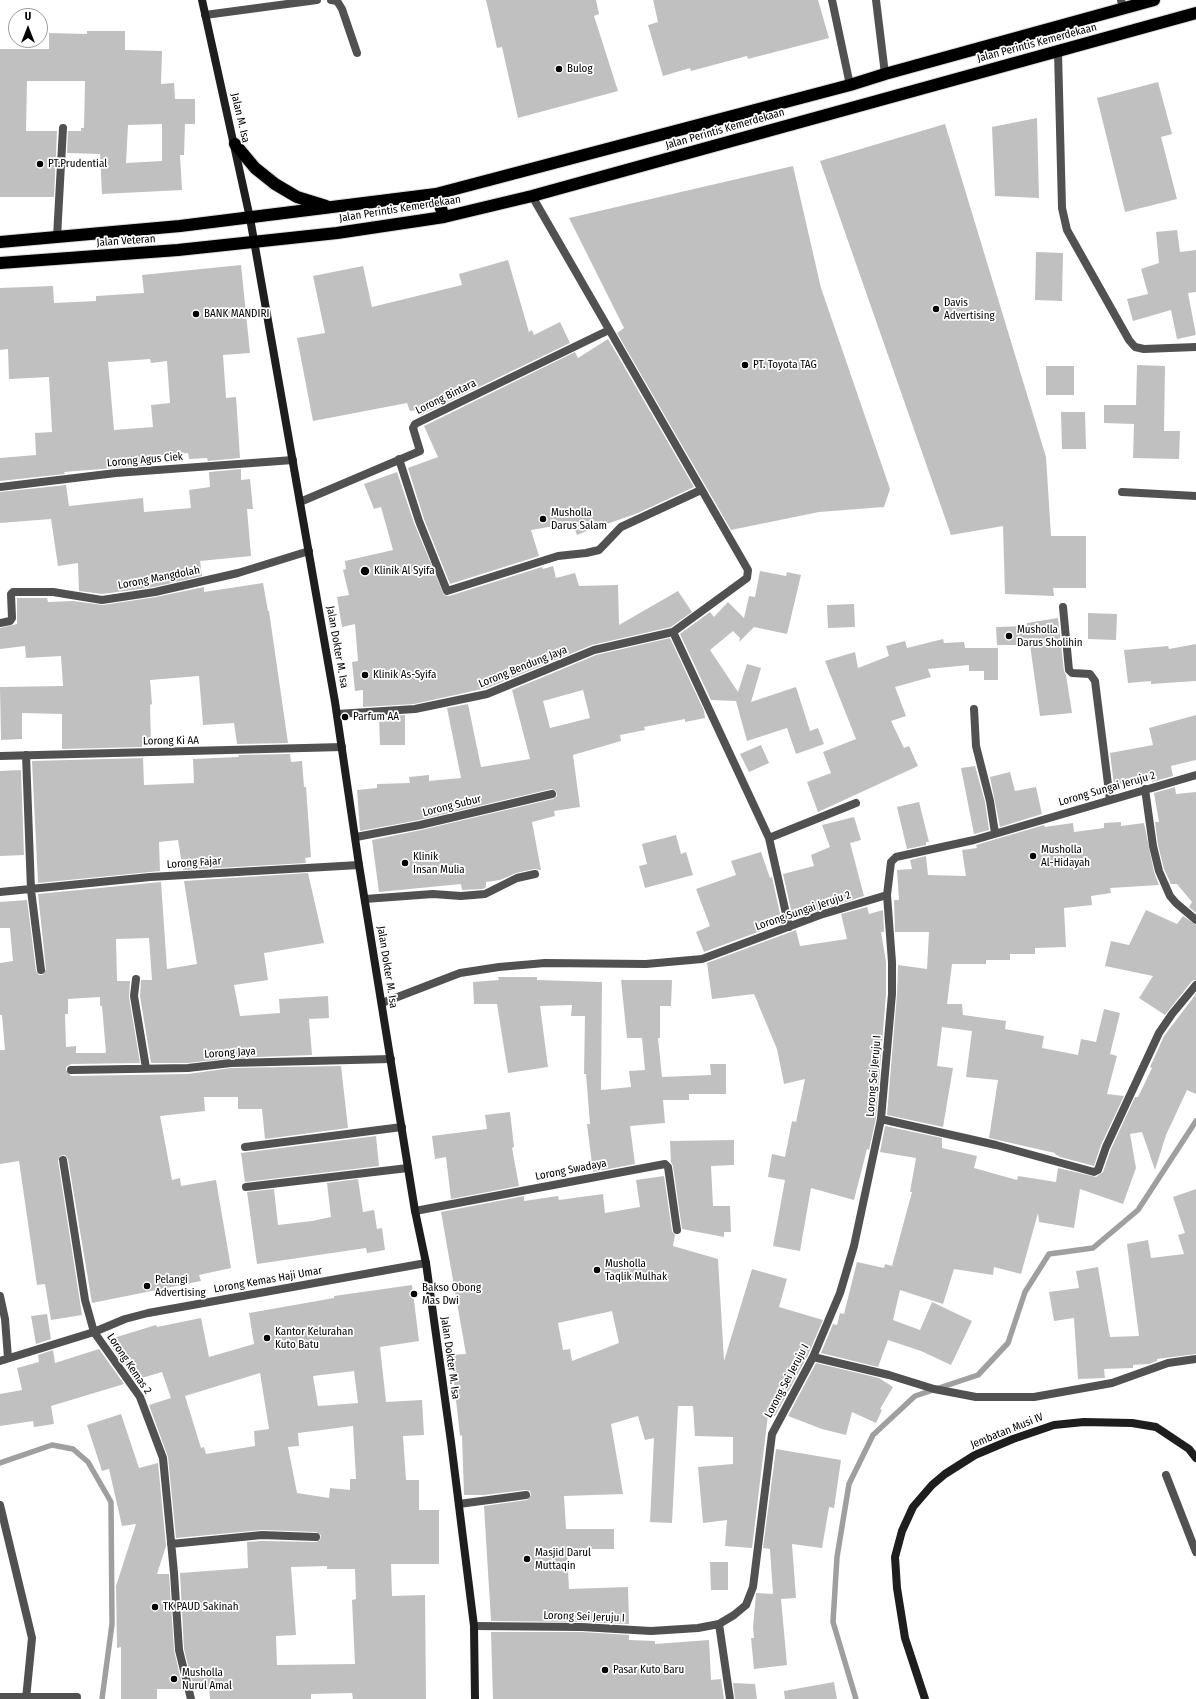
<!DOCTYPE html>
<style>
body{margin:0}
#map{position:relative;width:1196px;height:1699px;overflow:hidden;background:#fff;font-family:"Fira Sans Condensed",sans-serif}
canvas{display:block}
.north{position:absolute;left:8px;top:8px;width:40px;height:40px;box-sizing:border-box;background:#fff;border:1px solid #999;border-radius:50%;rotate:0deg;font-size:11px;font-weight:700;line-height:16px;text-align:center;color:#000}
.north::after{content:'';display:block;margin:auto;width:14px;height:18px;background:#000;clip-path:polygon(50% 0,100% 100%,50% 72%,0 100%)}
</style>
<div id="map">
<canvas width="1196" height="1699"></canvas>
<div class="north">U</div>
</div>
<script>
const c = document.querySelector('canvas').getContext('2d');
c.lineJoin = 'round';
function poly(rows) {
  const path = new Path2D();
  for (const r of rows) {
    path.moveTo(r[0], r[1]);
    for (let i = 2; i < r.length; i += 2) path.lineTo(r[i], r[i + 1]);
  }
  return path;
}
function stroke(path, color, width, dash) {
  c.strokeStyle = color;
  c.lineWidth = width;
  c.lineCap = dash ? 'butt' : 'round';
  c.setLineDash(dash || []);
  c.stroke(path);
}
function fillPath(path, color) {
  c.fillStyle = color;
  c.fill(path, 'evenodd');
}
function label(font, color, halo, rows, align = 'center') {
  c.font = font + ' "Fira Sans Condensed",sans-serif';
  c.lineWidth = 3.5;
  c.setLineDash([]);
  c.textBaseline = 'middle';
  c.strokeStyle = halo;
  c.fillStyle = color;
  for (const [text, x, y, turn = 0] of rows) {
    c.save();
    c.translate(x, y);
    c.rotate((+turn || 0) * Math.PI / 180);
    c.textAlign = isNaN(turn) ? turn : align;
    if (halo) c.strokeText(text, 0, 0);
    c.fillText(text, 0, 0);
    c.restore();
  }
}
stroke(poly([
 [0,1463,52,1445,73,1449,88,1462,111,1502,112,1624,102,1699],
 [856,1699,833,1622,837,1557,849,1484,873,1435,915,1396,978,1375,1008,1343,1025,1292,1049,1254,1093,1248,1138,1210,1196,1121]
]), '#9f9f9f', 5.5);
fillPath(poly([
 [486,0,596,0,599,14,594,16,618,91,518,118,502,47,497,48],
 [653,0,818,0,829,38,748,59,747,56,691,71,690,68,663,76,648,25,658,22],
 [87,31,125,31,125,50,162,51,161,84,174,83,175,99,195,99,195,124,185,124,184,155,180,155,182,190,102,194,100,154,67,153,68,131,81,131,81,128,84,128,85,81,27,81,26,131,57,131,54,197,0,197,0,49,49,49,49,33,87,34],
 [162,124,162,161,126,163,128,125],
 [1158,82,1172,134,1161,137,1177,199,1125,212,1097,98],
 [1037,118,1039,198,995,196,992,127],
 [945,124,1046,457,1051,536,1086,536,1086,588,1053,588,1054,596,1005,594,1003,526,951,535,820,161],
 [793,166,821,288,890,489,884,507,819,512,731,530,617,333,624,328,569,218],
 [1177,230,1180,252,1196,250,1196,292,1188,293,1196,335,1177,339,1171,310,1133,321,1127,299,1148,294,1141,269,1159,263,1156,232],
 [1036,252,1063,253,1062,301,1035,300],
 [508,260,529,332,532,330,534,335,560,322,570,343,419,416,417,410,410,411,407,403,313,421,297,338,325,333,313,276,363,266,372,307,462,285,459,274],
 [241,265,250,353,223,355,226,398,236,397,240,458,208,461,207,458,189,459,188,453,151,456,152,465,64,472,65,474,0,481,0,458,36,455,35,433,52,432,49,377,9,379,8,349,0,350,0,288,53,286,54,303,96,301,96,296,144,293,142,275],
 [150,359,151,363,167,361,170,403,151,405,153,427,114,430,108,362],
 [608,339,694,487,638,513,607,524,606,523,577,535,572,523,531,530,539,556,450,584,424,519,408,468,438,457,424,426,575,352,578,358],
 [1137,365,1165,366,1164,431,1180,431,1179,459,1133,458,1134,424,1104,423,1104,405,1136,405],
 [1046,366,1074,366,1074,395,1046,395],
 [1061,412,1085,412,1086,449,1062,449],
 [241,469,241,480,250,479,253,509,247,509,251,556,200,561,202,576,154,587,102,594,79,591,78,563,58,566,51,519,0,523,0,492,66,485,69,506,143,498,144,512,191,508,189,490,210,487,209,472],
 [397,472,414,523,444,595,449,596,542,567,543,569,553,566,556,578,575,573,579,586,618,585,619,625,678,591,692,612,671,627,592,645,487,688,414,704,363,707,363,690,355,691,352,662,358,661,355,624,342,627,337,597,349,595,343,570,346,569,345,561,393,550,381,507,374,509,364,484],
 [760,571,786,576,787,572,801,575,787,634,754,627,739,642,740,638,733,631,710,650,738,692,747,664,761,668,751,702,796,687,810,731,818,728,824,744,796,754,787,728,747,741,736,701,711,700,680,634,710,612,714,617,728,602,744,618,749,596,755,597],
 [263,583,268,611,269,611,288,743,237,744,234,723,203,725,199,676,150,680,152,704,150,705,151,745,142,745,142,747,62,749,62,714,22,713,22,739,1,740,0,687,63,686,61,656,26,658,25,646,0,649,0,628,17,624,17,598,47,598,48,602,73,601,103,605,156,597,204,587,204,592],
 [854,604,855,627,828,628,827,605],
 [1088,613,1117,614,1116,640,1088,639],
 [1058,618,1064,671,1066,675,1072,713,1040,716,1030,645,997,645,996,627,1027,626,1027,623],
 [670,638,704,711,705,718,685,722,685,719,644,727,645,730,620,735,621,741,573,755,580,807,554,811,555,816,532,822,541,870,534,869,516,873,500,880,486,882,486,887,483,889,462,890,461,884,379,892,372,840,421,830,553,799,557,796,556,791,551,789,419,820,360,831,357,790,377,788,377,784,410,783,409,777,429,775,429,781,461,778,447,708,468,704,481,767,530,759,512,690,596,655],
 [583,690,590,718,550,728,543,701],
 [943,639,944,643,964,642,965,648,998,648,998,680,984,680,984,671,969,671,969,665,928,669,931,677,895,687,906,716,891,721,904,748,909,746,918,766,818,812,807,782,831,773,823,752,856,739,825,661,855,652,858,668,889,656,886,646,905,641,907,648],
 [1196,644,1196,681,1151,684,1151,681,1128,683,1124,650,1168,646,1169,649],
 [405,715,405,745,380,745,379,717],
 [1196,715,1196,760,1171,766,1173,776,1152,782,1151,779,1114,785,1110,753,1153,745,1149,728],
 [761,745,769,763,749,772,740,754],
 [290,754,291,762,302,761,304,787,306,787,311,857,305,858,306,863,183,870,178,840,159,842,160,871,38,883,32,761,143,758,144,785,194,783,193,759,239,757,238,755],
 [975,766,985,802,989,830,974,834,961,768],
 [21,770,24,855,0,856,0,771],
 [1010,772,1015,791,1036,787,1042,814,1000,827,990,777],
 [1175,787,1176,794,1196,792,1196,913,1189,907,1192,902,1177,884,1171,884,1164,869,1158,845,1155,822,1159,822,1154,793],
 [919,802,929,842,926,842,926,845,907,849,897,807],
 [854,817,861,840,850,843,864,896,793,919,783,874,814,866,811,855,830,847,822,825],
 [1121,822,1121,826,1144,823,1154,872,1159,885,1110,888,1111,893,1091,896,1092,905,1064,908,1066,947,1035,948,1035,954,1010,954,1010,960,986,960,986,964,952,964,947,1004,962,1004,963,1015,1006,1021,1005,1029,1044,1036,1042,1048,1078,1055,1081,1039,1096,1042,1104,1009,1120,1013,1110,1054,1117,1056,1107,1094,1124,1096,1101,1145,1094,1166,1060,1157,1055,1154,1055,1153,989,1138,998,1080,966,1077,972,1031,942,1027,937,1066,953,1068,943,1127,887,1115,897,994,898,965,927,969,929,932,895,932,894,900,899,900,897,870,912,869,910,860,926,856,928,875,966,876,962,850,977,848,976,845,1044,825,1045,827,1073,823,1074,832,1104,828,1104,823],
 [676,835,681,854,686,852,693,875,645,888,639,866,647,864,642,844],
 [761,852,770,878,772,877,782,923,704,952,696,932,710,926,696,889,736,875,731,861],
 [308,873,324,943,264,953,268,980,234,985,240,1016,280,1013,279,999,328,996,329,1018,309,1019,312,1055,231,1058,188,1063,151,1063,140,996,141,980,152,980,149,938,116,939,117,981,130,981,129,997,140,1063,71,1064,66,1067,66,1070,71,1076,188,1074,231,1068,341,1066,348,1128,265,1139,262,1109,238,1109,238,1097,204,1097,205,1111,160,1116,172,1180,180,1178,181,1186,216,1180,231,1268,199,1275,201,1281,92,1303,68,1159,65,1155,60,1156,58,1161,82,1315,51,1320,45,1284,37,1285,19,1161,0,1164,0,1050,5,1050,2,1015,0,1015,0,963,13,961,10,928,0,928,0,902,27,900,36,971,39,975,42,975,46,969,38,894,161,882,167,969,197,964,184,881],
 [100,997,100,1006,102,1006,106,1053,76,1053,76,1046,66,1047,65,1014,68,1014,68,999],
 [867,907,869,914,883,910,884,932,881,932,886,962,886,994,876,1118,869,1150,867,1149,854,1200,811,1188,800,1251,773,1246,785,1180,768,1177,772,1154,785,1157,792,1121,796,1122,805,1079,784,1084,777,1049,754,994,712,999,707,963,796,930,800,946,847,939,841,914],
 [1146,910,1177,924,1183,916,1196,925,1196,980,1192,981,1165,1015,1139,998,1153,976,1105,966,1111,941,1129,945],
 [498,977,537,977,537,980,602,982,601,1090,631,1087,629,1071,645,1070,642,1038,627,1038,621,980,672,980,671,1006,660,1006,660,1038,658,1038,662,1077,711,1075,710,1064,726,1064,726,1094,689,1094,689,1100,663,1100,665,1123,630,1126,635,1164,593,1172,587,1124,590,1124,586,1074,584,1074,585,1016,571,1016,572,1005,540,1006,548,1067,508,1073,497,1004,474,1004,473,982,499,980],
 [1196,994,1196,1094,1187,1090,1166,1135,1155,1170,1142,1132,1130,1134,1136,1168,1123,1204,1080,1189,1074,1228,1039,1222,1038,1213,1021,1274,994,1267,993,1275,954,1269,943,1304,900,1290,893,1320,920,1330,932,1302,972,1321,951,1365,921,1351,888,1340,878,1367,821,1353,833,1324,837,1325,840,1313,844,1314,857,1262,884,1268,885,1264,892,1266,912,1192,910,1192,916,1158,880,1152,885,1126,942,1138,942,1148,977,1156,974,1168,1017,1180,1018,1176,1056,1182,1058,1168,1096,1177,1103,1172,1111,1149,1135,1097,1138,1097,1152,1068,1150,1067,1164,1036],
 [510,1112,514,1147,512,1148,519,1186,451,1199,446,1157,435,1159,432,1136,487,1129,485,1115],
 [376,1136,379,1166,245,1182,241,1153],
 [734,1140,734,1165,711,1166,713,1206,730,1206,731,1232,724,1232,724,1237,682,1229,673,1166,671,1162,670,1141],
 [664,1176,672,1231,675,1235,673,1246,718,1259,724,1361,752,1269,787,1279,779,1307,823,1320,808,1355,775,1416,768,1415,752,1548,725,1546,727,1520,703,1523,698,1467,733,1464,733,1437,695,1436,693,1406,678,1406,672,1523,650,1522,654,1438,645,1440,638,1416,611,1424,623,1494,564,1496,566,1529,614,1529,614,1549,567,1549,569,1589,628,1587,629,1624,582,1622,491,1621,484,1506,527,1500,531,1495,530,1491,525,1490,484,1495,464,1495,462,1435,460,1436,451,1355,466,1354,441,1212,524,1196,524,1201,558,1196,559,1200,603,1194,605,1213,640,1207,636,1180],
 [612,1311,619,1343,572,1361,570,1349,563,1350,558,1323],
 [358,1179,363,1212,374,1210,377,1229,382,1228,385,1250,367,1253,366,1248,257,1264,247,1192,274,1189,278,1225,312,1221,331,1217,327,1183],
 [1196,1189,1196,1354,1157,1359,1157,1361,1149,1364,1133,1365,1133,1368,1104,1369,1105,1378,1078,1379,1074,1318,1054,1321,1049,1292,1079,1288,1076,1271,1098,1267,1110,1337,1139,1336,1127,1244,1148,1240,1151,1258,1184,1254,1178,1235,1185,1233,1173,1197],
 [412,1285,419,1341,380,1347,386,1402,422,1400,424,1435,403,1436,406,1480,419,1480,419,1510,439,1510,439,1564,391,1564,392,1596,425,1595,426,1699,353,1699,352,1693,311,1694,311,1699,210,1699,209,1689,194,1689,184,1649,180,1573,248,1568,247,1542,262,1541,316,1542,320,1540,321,1535,316,1532,262,1530,176,1538,168,1457,149,1405,171,1398,162,1372,135,1380,110,1345,112,1344,110,1339,156,1325,157,1327,201,1318,209,1357,254,1344,249,1313,334,1298,334,1296],
 [354,1371,358,1403,318,1406,313,1376],
 [260,1373,269,1429,254,1431,255,1446,206,1454,204,1447,201,1448,185,1396],
 [353,1426,356,1479,350,1479,350,1490,330,1488,329,1498,297,1493,288,1447,299,1446,298,1433],
 [327,1566,327,1569,355,1569,356,1599,352,1600,355,1664,277,1665,276,1636,296,1635,291,1567],
 [47,1314,51,1339,36,1344,31,1316],
 [99,1349,124,1384,51,1406,54,1424,34,1427,33,1421,0,1426,0,1394,22,1390,17,1368,39,1362,38,1355,53,1350,55,1363],
 [816,1363,879,1378,893,1387,880,1409,882,1410,876,1423,852,1412,846,1435,822,1429,788,1416],
 [121,1414,139,1468,158,1463,166,1546,157,1574,169,1574,174,1650,183,1689,157,1689,157,1699,121,1699,121,1647,117,1648,116,1586,136,1524,122,1526,109,1469,102,1471,87,1425],
 [776,1449,841,1460,834,1508,829,1507,822,1548,792,1544,796,1598,781,1599,787,1665,754,1669,751,1638,754,1638,753,1627,756,1595,756,1593,773,1594,770,1549,763,1548],
 [710,1562,728,1562,728,1590,711,1590],
 [491,1632,582,1632,629,1635,629,1640,655,1641,655,1644,709,1640,711,1680,721,1679,724,1699,493,1699],
 [834,1682,837,1699,785,1699,784,1691],
 [733,1683,755,1684,757,1699,735,1699]
]), '#c0c0c0');
const highway = poly([
 [235,144,255,168,275,184,297,197,326,206],
 [436,194,444,217],
 [0,242,180,226,436,194,850,85,885,74,1154,0],
 [0,263,178,250,337,233,444,217,532,196,1196,13]
]);
stroke(highway, '#dbdbdb', 14);
stroke(poly([
 [331,0,337,1,342,9,357,53],
 [832,0,850,85],
 [876,0,885,74],
 [1121,0,1123,8],
 [205,15,317,0],
 [1058,52,1062,208,1067,230,1129,340,1135,347,1144,349,1196,347],
 [57,237,63,128],
 [399,459,419,521,447,591,558,556,586,553,599,550,621,527,701,490],
 [0,487,116,473,293,460],
 [1122,492,1196,496],
 [300,502,420,451,413,428,415,424,609,330],
 [1063,607,1069,670,1072,673,1090,674,1095,681,1110,800],
 [0,623,10,621,12,618,11,594,13,592,53,592,102,600,155,592,238,573,309,551],
 [673,632,769,838,789,927],
 [974,709,976,746,990,801,995,833],
 [337,714,415,709,487,694,594,650,673,632,747,578,748,570,532,196],
 [26,755,31,890,41,970],
 [0,756,342,747],
 [1145,789,1153,846,1159,871,1170,896,1176,903,1196,920],
 [356,837,420,825,552,794],
 [769,838,856,803],
 [0,892,150,877,359,865],
 [365,899,433,894,461,896,485,894,517,878,535,874],
 [136,979,134,996,146,1068],
 [382,1003,460,973,499,967,545,963,646,964,702,959,820,915,887,895],
 [71,1070,188,1068,231,1063,391,1059],
 [881,1119,996,1145,1094,1172,1098,1170,1106,1147,1159,1033,1172,1014,1196,985],
 [245,1147,402,1127],
 [63,1160,85,1300,94,1332,140,1397,163,1458,174,1573,179,1650,191,1699],
 [246,1187,408,1168],
 [415,1211,665,1164,668,1167,677,1230],
 [0,1296,5,1319,8,1358],
 [813,1357,889,1375,934,1389,976,1397,1034,1397,1112,1383,1168,1363,1196,1359],
 [0,1361,94,1332,125,1319,148,1313,426,1263],
 [1166,1475,1196,1552],
 [459,1504,526,1495],
 [0,1505,32,1638,26,1699],
 [171,1544,262,1535,316,1537],
 [719,1624,730,1699],
 [474,1626,582,1627,651,1631,698,1628,719,1624,734,1615,746,1605,753,1587,772,1434,813,1357,840,1293,854,1246,881,1119,892,994,892,962,887,895,891,862,896,857,974,840,1196,775],
 [0,1697,77,1697]
]), '#515151', 8);
stroke(poly([
 [202,0,250,218,335,702,359,865,415,1211,426,1263,451,1442,474,1626,475,1699],
 [925,1699,905,1638,897,1588,895,1557,902,1531,913,1507,932,1485,945,1474,975,1455,1013,1439,1054,1425,1084,1422,1132,1423,1156,1427,1189,1449,1196,1458]
]), '#1e1e1e', 8);
stroke(highway, '#000', 12);
for (const [x, y, r, color] of [
 [559,69,4,"#000"],
 [40,164,4,"#000"],
 [936,309,4,"#000"],
 [196,314,4,"#000"],
 [745,365,4,"#000"],
 [543,519,4,"#000"],
 [365,571,5,"#000"],
 [1009,636,4,"#000"],
 [365,675,4,"#000"],
 [345,717,4,"#000"],
 [1033,856,4,"#000"],
 [405,863,4,"#000"],
 [597,1270,4,"#000"],
 [147,1286,4,"#000"],
 [414,1294,4,"#000"],
 [267,1338,4,"#000"],
 [527,1559,4,"#000"],
 [155,1607,4,"#000"],
 [605,1670,4,"#000"],
 [174,1679,4,"#000"]
]) {
  const dot = new Path2D();
  dot.arc(x, y, r, 0, 2 * Math.PI);
  c.fillStyle = color;
  c.fill(dot);
  stroke(dot, '#fff', 1.5);
}
label('11px', '#000', '#fff', [
 ["Jalan Perintis Kemerdekaan",1037,43,-15],
 ["Jalan M. Isa",240,118,77],
 ["Jalan Perintis Kemerdekaan",725,129,-16],
 ["Jalan Perintis Kemerdekaan",400,209,-9],
 ["Jalan Veteran",126,241,-4],
 ["Lorong Bintara",446,397,-26],
 ["Lorong Agus Ciek",145,460,-5],
 ["Lorong Mangdolah",159,578,-11],
 ["Jalan Dokter M. Isa",337,647,80],
 ["Lorong Bendung Jaya",523,667,-22],
 ["Lorong Ki AA",171,741,-1],
 ["Lorong Sungai Jeruju 2",1107,789,-16],
 ["Lorong Subur",452,806,-14],
 ["Lorong Fajar",194,863,-4],
 ["Lorong Sungai Jeruju 2",803,911,-19],
 ["Jalan Dokter M. Isa",387,967,81],
 ["Lorong Jaya",230,1053,-4],
 ["Lorong Sei Jeruju I",874,1076,-85],
 ["Lorong Swadaya",571,1170,-11],
 ["Lorong Kemas Haji Umar",268,1280,-10],
 ["Jalan Dokter M. Isa",450,1358,82],
 ["Lorong Kemas 2",129,1364,56],
 ["Lorong Sei Jeruju I",787,1381,-62],
 ["Jembatan Musi IV",1007,1431,-22],
 ["Lorong Sei Jeruju I",584,1617,2]
]);
label('11px', '#000', '#fff', [
 ["Bulog",567,69],
 ["PT.Prudential",48,164],
 ["Davis",944,303],
 ["Advertising",944,316],
 ["BANK MANDIRI",204,314],
 ["PT. Toyota TAG",753,365],
 ["Musholla",551,513],
 ["Darus Salam",551,526],
 ["Klinik Al Syifa",374,571],
 ["Musholla",1017,630],
 ["Darus Sholihin",1017,643],
 ["Klinik As-Syifa",373,675],
 ["Parfum AA",353,717],
 ["Musholla",1041,850],
 ["Al-Hidayah",1041,863],
 ["Klinik",413,857],
 ["Insan Mulia",413,870],
 ["Musholla",605,1264],
 ["Taqlik Mulhak",605,1277],
 ["Pelangi",155,1280],
 ["Advertising",155,1293],
 ["Bakso Obong",422,1288],
 ["Mas Dwi",422,1301],
 ["Kantor Kelurahan",275,1332],
 ["Kuto Batu",275,1345],
 ["Masjid Darul",535,1553],
 ["Muttaqin",535,1566],
 ["TK PAUD Sakinah",163,1607],
 ["Pasar Kuto Baru",613,1670],
 ["Musholla",182,1673],
 ["Nurul Amal",182,1686]
], 'left');
</script>
